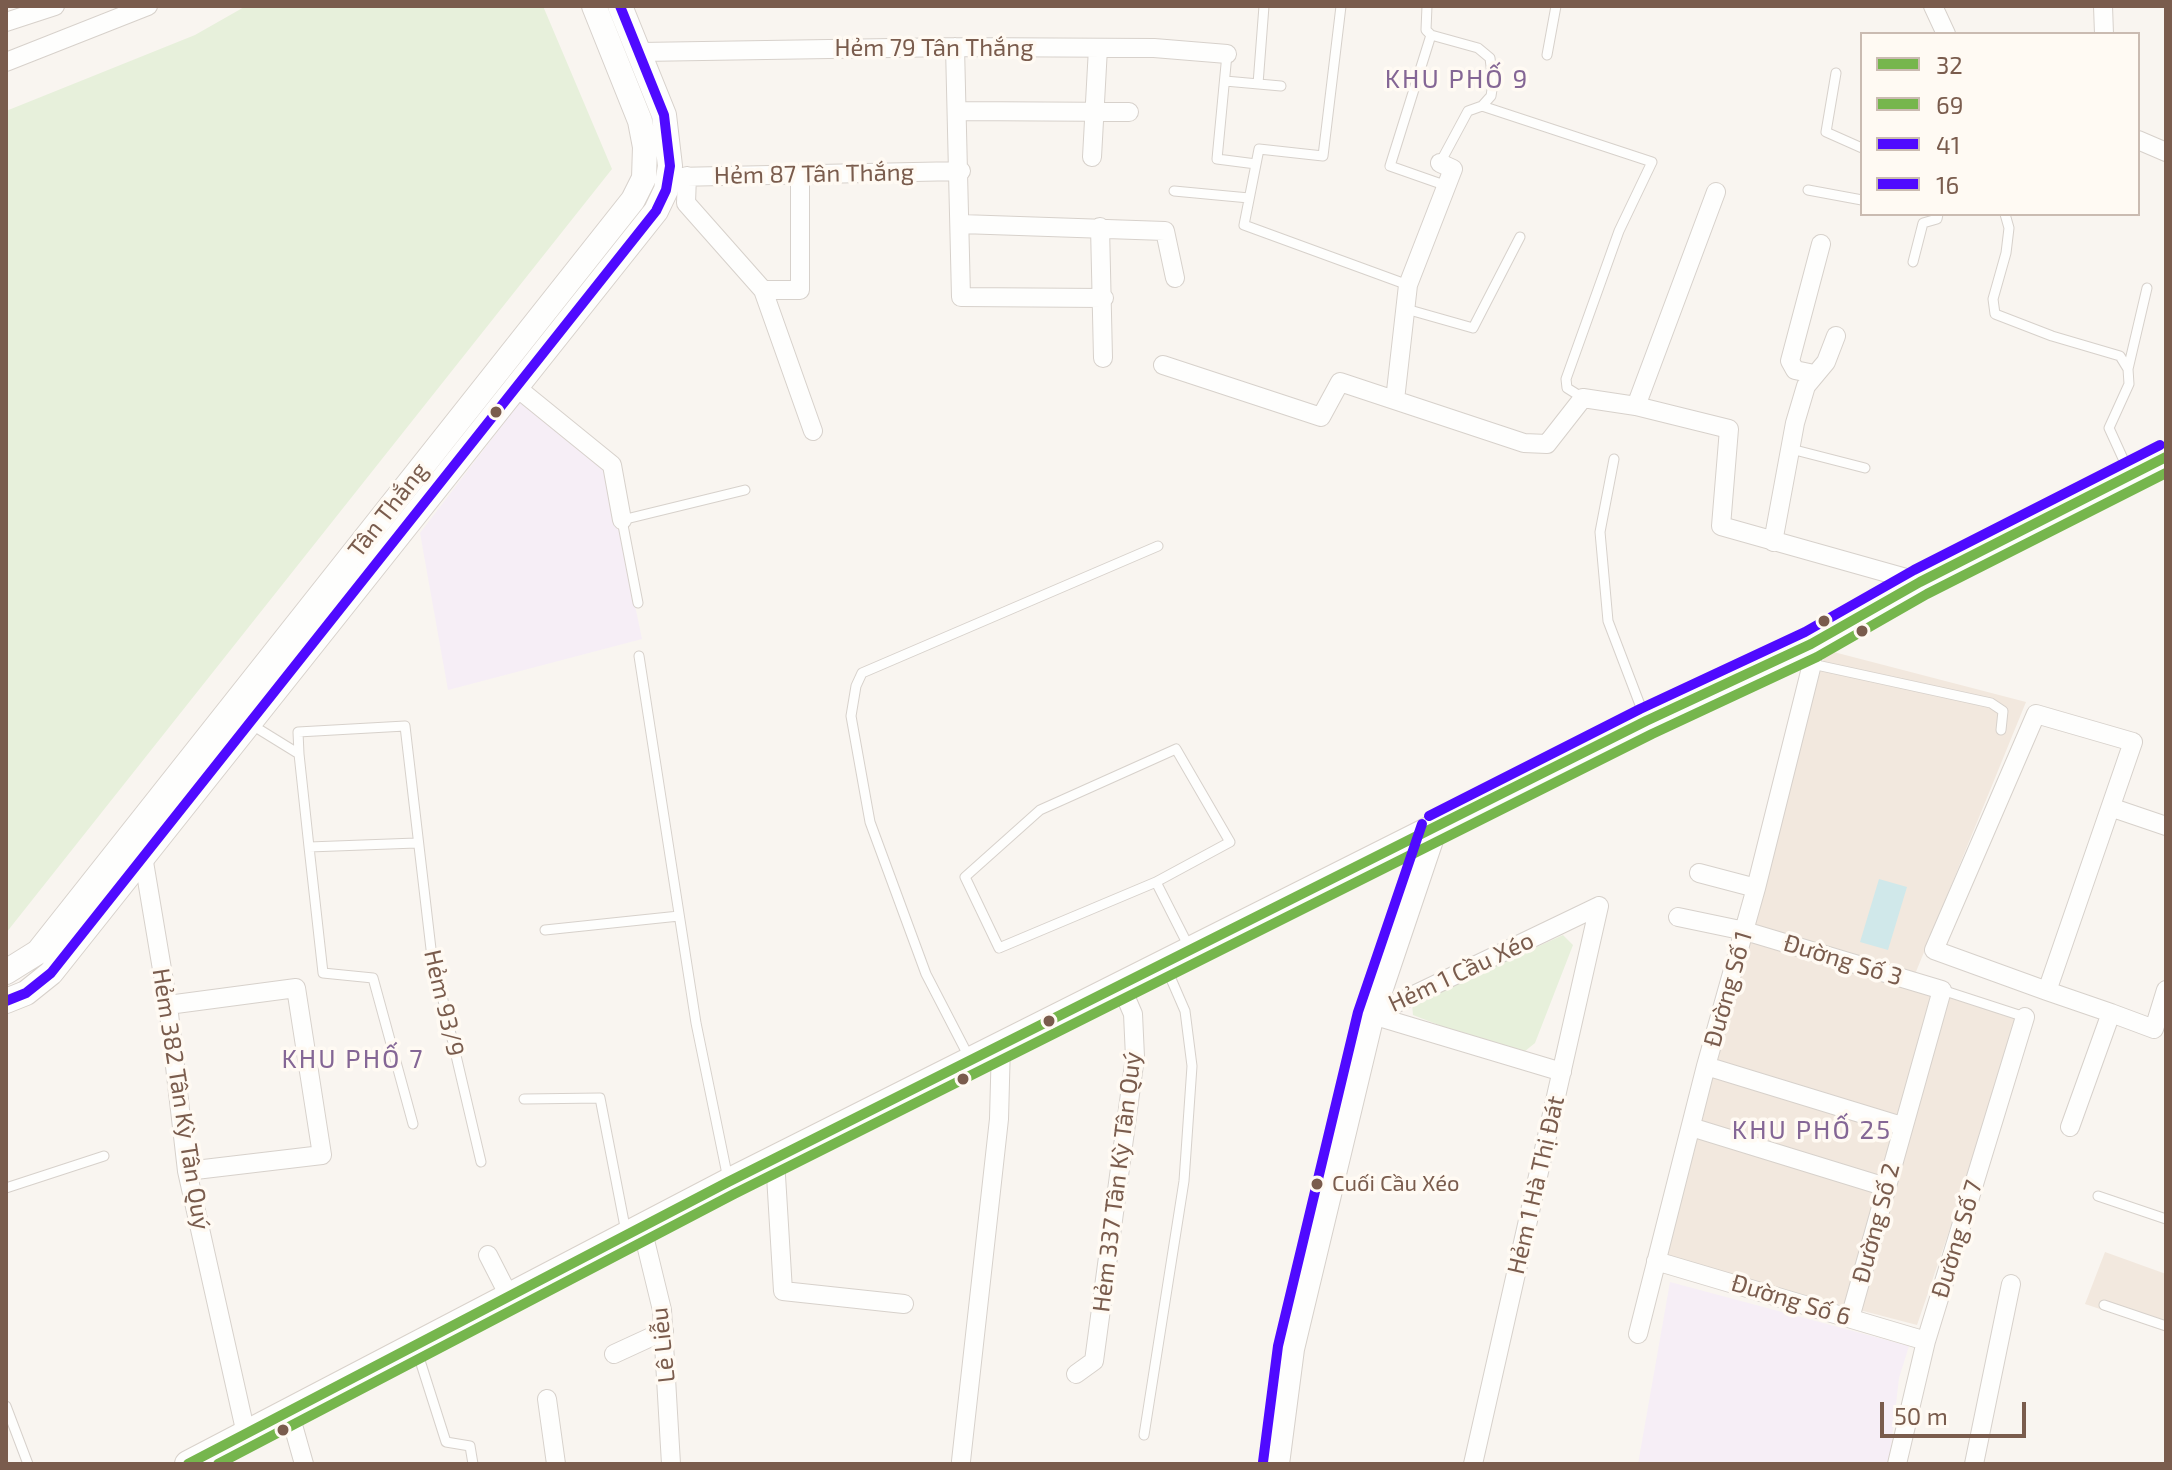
<!DOCTYPE html>
<meta charset="utf-8">
<style>
body{margin:0}
#map{position:relative;width:2172px;height:1470px;overflow:hidden;background:#f9f5f0;font-family:"Exo 2",sans-serif}
canvas{display:block}
.frame{position:absolute;inset:0;border:8px solid #7a5c4d;pointer-events:none}
.legend{position:absolute;left:1860px;top:32px;width:280px;height:184px;box-sizing:border-box;background:#fffaf3;border:2px solid #cabbb1;margin:0;padding:10px 14px;list-style:none;font-size:24px;color:#7a5c4d}
.legend li{display:flex;align-items:center;gap:16px;height:40px}
.legend b{width:40px;border:2px solid #cabbb1}
.scale{position:absolute;left:1880px;top:1402px;width:146px;height:36px;box-sizing:border-box;border:4px solid #7a5c4d;border-top:0;padding-left:10px;font-size:24px;line-height:28px;white-space:nowrap;color:#7a5c4d;-webkit-text-stroke:6px #fffaf3;paint-order:stroke}
</style>
<div id="map">
<canvas width="2172" height="1470"></canvas>
<div class="frame"></div>
<ul class="legend">
<li><b style="height:10px;background:#76b64d"></b>32</li>
<li><b style="height:10px;background:#76b64d"></b>69</li>
<li><b style="height:10px;background:#4f0aff"></b>41</li>
<li><b style="height:10px;background:#4f0aff"></b>16</li>
</ul>
<div class="scale">50 m</div>
</div>
<script>
const c = document.querySelector('canvas').getContext('2d');
c.lineJoin = 'round';
function fillPath(path, color) {
  c.fillStyle = color;
  c.fill(path, 'evenodd');
}
function poly(rows) {
  const path = new Path2D();
  for (const r of rows) {
    path.moveTo(r[0], r[1]);
    for (let i = 2; i < r.length; i += 2) path.lineTo(r[i], r[i + 1]);
  }
  return path;
}
function stroke(path, color, width, dash) {
  c.strokeStyle = color;
  c.lineWidth = width;
  c.lineCap = dash ? 'butt' : 'round';
  c.setLineDash(dash || []);
  c.stroke(path);
}
function label(font, color, halo, rows, align = 'center') {
  c.font = font + ' "Exo 2",sans-serif';
  c.lineWidth = 7;
  c.setLineDash([]);
  c.textBaseline = 'middle';
  c.strokeStyle = halo;
  c.fillStyle = color;
  for (const [text, x, y, turn = 0] of rows) {
    c.save();
    c.translate(x, y);
    c.rotate((+turn || 0) * Math.PI / 180);
    c.textAlign = isNaN(turn) ? turn : align;
    if (halo) c.strokeText(text, 0, 0);
    c.fillText(text, 0, 0);
    c.restore();
  }
}
fillPath(poly([
 [1826,650,2026,702,1911,984,2022,1018,1917,1325,1660,1258],
 [2105,1252,2166,1274,2166,1331,2085,1304]
]), '#f2e8de');
fillPath(poly([
 [520,402,605,461,642,639,448,690,420,533],
 [1670,1282,1909,1346,1899,1378,1889,1464,1638,1464]
]), '#f6eef6');
fillPath(poly([
 [246,6,543,6,612,169,6,933,6,111,195,35],
 [1563,935,1573,945,1535,1043,1519,1056,1413,1015,1412,1004]
]), '#e7f0db');
fillPath(poly([
 [1879,879,1907,887,1888,950,1860,942]
]), '#d0e8ea');
const service = poly([
 [1341,6,1323,156,1259,149,1244,225,1408,285],
 [1427,6,1426,30,1431,35,1478,48,1490,58,1493,83,1491,96,1482,106],
 [1431,35,1390,166,1447,186],
 [1227,54,1217,159,1256,164],
 [1547,55,1556,6],
 [1836,73,1826,132,1862,148],
 [1225,81,1281,86],
 [1258,84,1264,6],
 [1482,106,1652,162,1619,231,1566,379,1567,388,1583,398],
 [1440,163,1468,111,1482,106],
 [1808,190,1862,200],
 [1174,191,1249,198],
 [2005,214,2009,228,2006,253,1993,299,1995,314,2052,336,2120,356,2128,369,2129,384,2109,428,2130,474],
 [1913,262,1923,223,1937,219,1938,214],
 [1406,309,1473,328,1520,237],
 [2128,369,2147,288],
 [1791,449,1865,468],
 [1614,459,1600,532,1608,621,1645,718],
 [638,603,622,520,745,490],
 [639,656,696,1023,728,1179],
 [1812,664,1991,703,2003,711,2001,730],
 [252,725,299,754,309,847,416,843],
 [299,754,298,732,405,726,431,949,481,1162],
 [309,847,323,973,373,978,413,1124],
 [1156,882,999,948,965,877,1040,810,1176,749,1230,842,1156,882,1189,947],
 [545,930,679,916],
 [1942,990,2025,1017],
 [970,1059,926,974,870,822,851,716,856,686,862,673,1158,546],
 [524,1099,600,1098,626,1232],
 [6,1188,104,1156],
 [2098,1196,2166,1219],
 [2104,1305,2166,1326],
 [416,1348,446,1442,470,1446,473,1464],
 [6,1406,28,1464],
 [1144,1435,1184,1181,1192,1066,1185,1011,1165,965]
]);
const minor = poly([
 [1933,6,1946,34],
 [2103,6,2104,34],
 [6,22,55,6],
 [955,47,961,297,1104,298],
 [640,52,955,47,1154,48,1227,54],
 [6,62,148,6],
 [958,111,1129,112],
 [2138,140,2166,152],
 [1092,157,1098,48],
 [687,176,686,203,763,290,813,431],
 [675,177,961,171],
 [961,224,1165,231,1175,278],
 [1100,227,1103,358],
 [763,290,800,290,800,175],
 [1163,365,1321,417,1340,382,1524,443,1547,444,1583,398,1636,406,1729,429,1721,526,1920,582],
 [1814,374,1795,370,1790,361,1821,244],
 [516,387,612,465,622,520],
 [1395,400,1408,285,1453,169,1440,163],
 [1636,406,1716,192],
 [1773,542,1795,423,1806,386,1826,362,1836,336],
 [2113,808,2166,826],
 [143,856,168,1005,187,1171,246,1434],
 [1699,873,1756,888],
 [1678,917,1745,931,1942,990,1850,1318],
 [2047,991,2133,742,2036,714,1934,950,2047,991,2111,1013,2154,1029,2166,990],
 [168,1005,296,988,322,1155,187,1171],
 [1372,1015,1599,906],
 [1372,1015,1562,1072],
 [1706,1066,1902,1126],
 [1691,1127,1886,1187],
 [2070,1127,2111,1013],
 [775,1159,783,1291,904,1304],
 [642,1228,662,1310,671,1464],
 [488,1255,510,1298],
 [1656,1261,1926,1341],
 [1638,1334,1706,1066,1756,888,1812,664,1811,644],
 [614,1354,664,1331],
 [1076,1374,1094,1361,1135,1057,1133,1014,1120,984],
 [547,1399,556,1464],
 [289,1411,304,1464],
 [961,1461,999,1119,1001,1044],
 [1473,1464,1599,906],
 [1897,1464,1926,1341,2025,1017],
 [1974,1464,2011,1284]
]);
const tertiary = poly([
 [6,972,38,952,633,200,644,178,645,147,640,121,594,6],
 [6,1001,26,993,51,973,656,211,666,190,670,166,664,115,620,6],
 [1277,1464,1292,1349,1372,1015,1435,828]
]);
const secondary = poly([
 [188,1464,728,1182,1646,721,1811,644,1920,582,2166,457]
]);
stroke(service, '#d7d1cb', 11);
stroke(minor, '#d7d1cb', 20);
stroke(tertiary, '#d7d1cb', 26);
stroke(secondary, '#d9d2cb', 28);
stroke(service, '#fefefd', 9);
stroke(minor, '#fefefd', 18);
stroke(tertiary, '#fefefd', 24);
stroke(secondary, '#fefefd', 26);
stroke(poly([
 [188,1464,728,1182,1646,721,1811,644,1920,582,2166,457]
]), '#76b64d', 10);
stroke(poly([
 [218,1464,734,1194,1652,734,1817,657,1927,594,2166,473]
]), '#76b64d', 10);
stroke(poly([
 [1429,816,1640,709,1805,632,1914,570,2160,445],
 [1263,1462,1278,1346,1358,1012,1422,824]
]), '#4f0aff', 10);
stroke(poly([
 [6,1001,26,993,51,973,656,211,666,190,670,166,664,115,620,6]
]), '#4f0aff', 10);
for (const [x, y, r, color] of [
 [496,412,7,"#7a5c4d"],
 [1824,621,7,"#7a5c4d"],
 [1862,631,7,"#7a5c4d"],
 [1049,1021,7,"#7a5c4d"],
 [963,1079,7,"#7a5c4d"],
 [1317,1184,7,"#7a5c4d"],
 [283,1430,7,"#7a5c4d"]
]) {
  const dot = new Path2D();
  dot.arc(x, y, r, 0, 2 * Math.PI);
  c.fillStyle = color;
  c.fill(dot);
  stroke(dot, '#fffaf3', 3);
}
label('22px', '#7a5c4d', '#fffaf3', [
 ["Cuối Cầu Xéo",1332,1184]
], 'left');
label('24px', '#7a5c4d', '#fffaf3', [
 ["Hẻm 79 Tân Thắng",934,48],
 ["Hẻm 87 Tân Thắng",814,174,-1],
 ["Tân Thắng",388,510,-52],
 ["Đường Số 3",1843,960,17],
 ["Hẻm 1 Cầu Xéo",1461,972,-25],
 ["Đường Số 1",1728,989,-74],
 ["Hẻm 93/9",444,1003,77],
 ["Hẻm 382 Tân Kỳ Tân Quý",181,1099,81],
 ["Hẻm 337 Tân Kỳ Tân Quý",1117,1182,-83],
 ["Hẻm 1 Hà Thị Đát",1536,1185,-77],
 ["Đường Số 2",1876,1223,-75],
 ["Đường Số 7",1957,1239,-73],
 ["Đường Số 6",1791,1300,17],
 ["Lê Liễu",663,1345,-96]
]);
c.letterSpacing = '2px';
label('26px', '#846695', '#fffaf3', [
 ["KHU PHỐ 9",1457,79],
 ["KHU PHỐ 7",353,1059],
 ["KHU PHỐ 25",1812,1130]
]);
c.letterSpacing = '0px';
</script>
